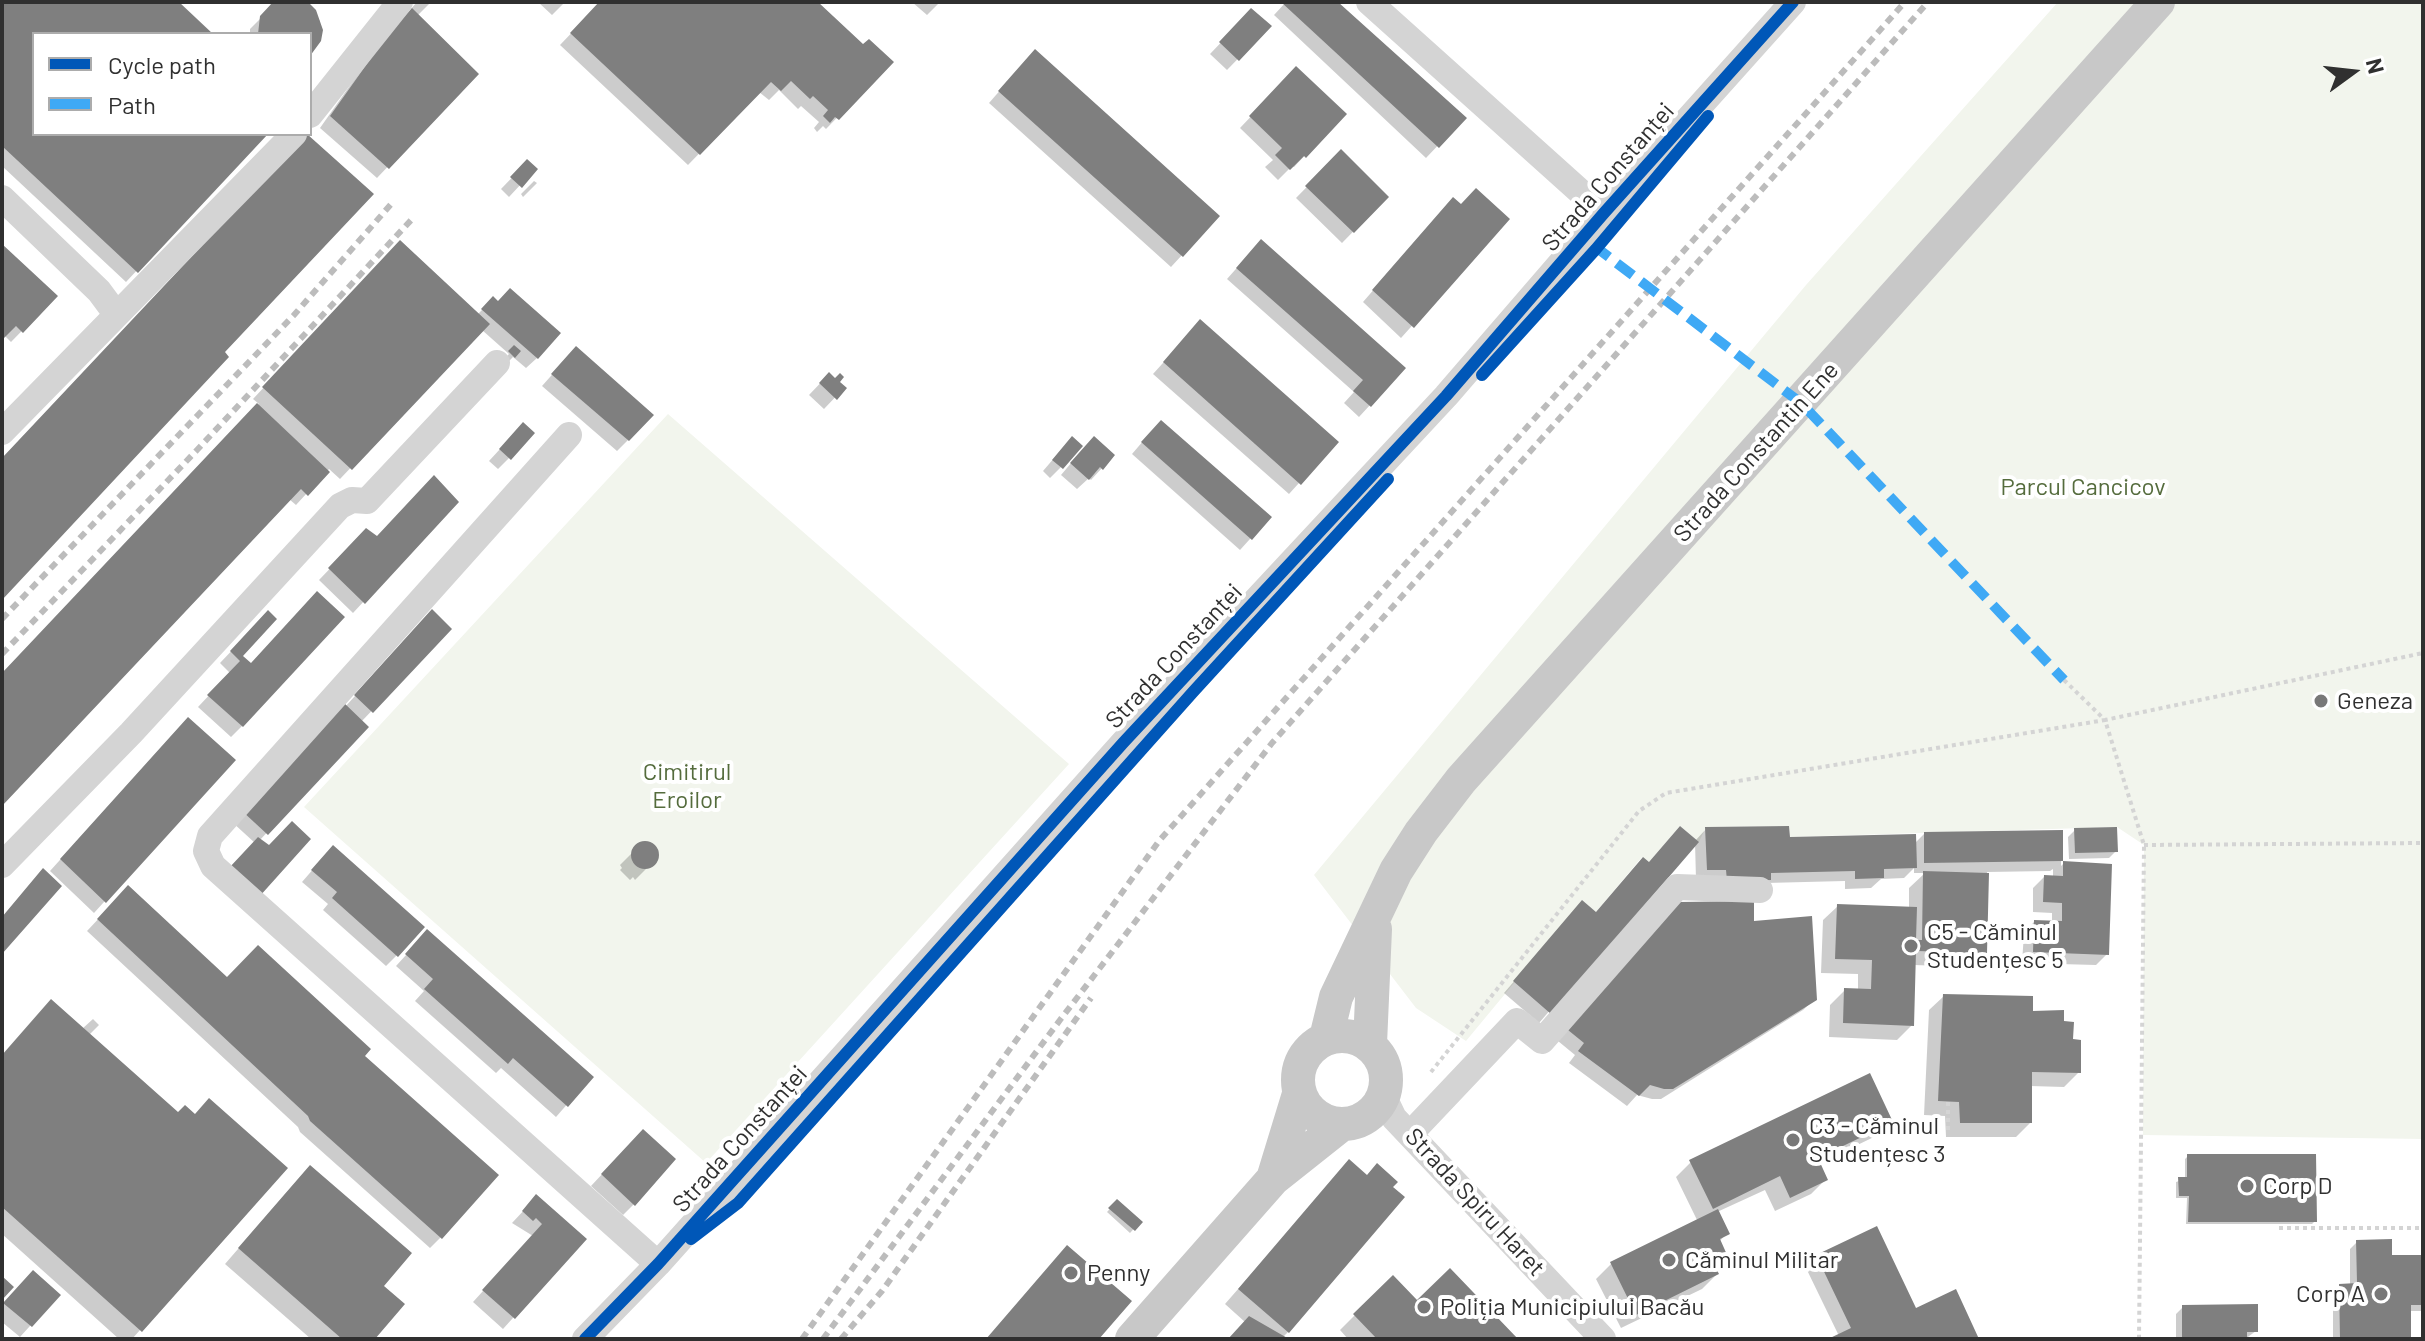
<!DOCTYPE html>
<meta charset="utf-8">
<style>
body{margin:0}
#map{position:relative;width:2425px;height:1341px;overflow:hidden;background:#fff;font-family:Barlow,sans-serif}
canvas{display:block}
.frame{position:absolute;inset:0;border:4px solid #303030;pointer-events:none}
.legend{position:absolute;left:32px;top:32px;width:280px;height:104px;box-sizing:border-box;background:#fff;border:2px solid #acacac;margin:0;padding:10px 14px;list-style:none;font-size:24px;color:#303030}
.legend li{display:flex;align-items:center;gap:16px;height:40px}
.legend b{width:40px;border:2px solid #acacac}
.north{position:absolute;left:2313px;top:32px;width:80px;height:80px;-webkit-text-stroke:6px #fff;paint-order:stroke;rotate:75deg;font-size:22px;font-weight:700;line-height:32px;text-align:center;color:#303030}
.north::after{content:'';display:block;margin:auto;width:28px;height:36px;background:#303030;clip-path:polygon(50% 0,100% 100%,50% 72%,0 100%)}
</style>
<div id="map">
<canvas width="2425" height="1341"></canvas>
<div class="frame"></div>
<ul class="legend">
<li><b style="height:10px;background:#0057b8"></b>Cycle path</li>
<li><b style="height:10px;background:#3fa9f5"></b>Path</li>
</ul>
<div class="north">N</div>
</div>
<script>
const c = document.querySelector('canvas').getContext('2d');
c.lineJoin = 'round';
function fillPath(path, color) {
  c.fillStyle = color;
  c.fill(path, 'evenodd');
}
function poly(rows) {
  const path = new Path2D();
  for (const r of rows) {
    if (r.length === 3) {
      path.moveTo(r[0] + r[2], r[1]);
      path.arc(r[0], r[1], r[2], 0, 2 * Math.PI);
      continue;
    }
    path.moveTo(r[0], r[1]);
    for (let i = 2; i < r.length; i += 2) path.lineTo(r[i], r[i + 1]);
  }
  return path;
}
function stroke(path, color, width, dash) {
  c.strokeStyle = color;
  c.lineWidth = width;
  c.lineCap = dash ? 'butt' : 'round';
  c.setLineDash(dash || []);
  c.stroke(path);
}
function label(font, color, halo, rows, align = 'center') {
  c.font = font + ' Barlow,sans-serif';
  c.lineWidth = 8;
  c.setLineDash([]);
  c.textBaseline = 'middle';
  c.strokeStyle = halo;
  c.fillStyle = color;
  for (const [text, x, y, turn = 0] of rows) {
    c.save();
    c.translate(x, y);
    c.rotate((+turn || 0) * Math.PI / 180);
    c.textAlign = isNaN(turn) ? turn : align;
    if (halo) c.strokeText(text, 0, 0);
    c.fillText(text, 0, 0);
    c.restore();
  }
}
fillPath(poly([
 [2058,2,2423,2,2423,1139,2143,1135,2144,845,2117,827,1790,837,1789,826,1706,827,1699,842,1680,826,1649,862,1642,857,1596,912,1582,901,1466,1041,1416,1008,1314,875,1806,285],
 [668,414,1069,764,706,1163,304,807]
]), '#f2f5ed');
fillPath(poly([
 [2,2,176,2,210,34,34,34,34,134,265,134,126,282,2,166],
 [277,2,303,2,320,21,310,53,310,34,250,34,250,29],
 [417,2,431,2,417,16,476,74,377,178,320,128,375,50],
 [538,2,565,2,552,15],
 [601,2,815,2,863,47,891,62,826,129,823,126,817,132,814,128,819,122,801,106,798,109,779,90,769,100,759,92,688,165,560,45],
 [912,2,940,2,927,15],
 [1286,2,1335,2,1464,118,1426,158,1274,15],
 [1251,11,1269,27,1227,70,1210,54],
 [1024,63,1217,217,1171,267,989,103],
 [1296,69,1344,114,1294,167,1292,166,1278,180,1265,167,1273,160,1240,128],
 [1341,152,1387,197,1342,243,1296,198],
 [527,162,535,169,509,197,501,189],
 [534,181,537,183,523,197,521,194],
 [1461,206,1507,220,1401,338,1363,302,1442,211],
 [2,246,56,296,11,342,4,335,2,337],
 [389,253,477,315,493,299,537,358,526,368,513,357,503,367,499,364,509,354,482,330,340,479,329,469,296,505,289,499,2,802,2,675,259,404,253,399],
 [1250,253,1404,368,1359,417,1344,403,1354,392,1227,279],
 [1190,333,1299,483,1289,494,1153,374],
 [566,359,628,440,617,451,542,386],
 [829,374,844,388,824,409,809,395],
 [1150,433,1269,518,1240,550,1132,454],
 [512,436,509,458,498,469,489,461],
 [1083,449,1113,456,1091,480,1089,478,1077,489,1061,475],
 [1061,450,1061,467,1050,478,1043,471],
 [456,502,353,613,319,580,366,531,376,539],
 [421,623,450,629,361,722,366,727,259,841,258,895,255,843,232,822,345,707],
 [257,624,240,656,242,726,231,737,198,707,230,673,220,663],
 [177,730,233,760,94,913,50,871],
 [1706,829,1788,839,1914,844,1924,834,2061,832,2061,866,2064,863,2107,954,2096,965,2022,963,2024,933,2034,922,2052,923,2052,913,2033,912,2033,888,2044,877,2053,877,2053,869,2050,871,1987,872,1985,952,1970,967,1914,965,1912,1025,1897,1040,1829,1037,1830,1005,1845,990,1858,991,1858,974,1821,973,1823,920,1838,906,1909,908,1909,888,1925,873,1914,873,1914,868,1904,878,1881,879,1871,888,1845,889,1845,881,1766,883,1696,880,1695,842,1539,1023,1504,993,1572,914,1595,914,1648,864,1695,841],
 [2075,830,2116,851,2109,858,2069,859,2068,837],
 [642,843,644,846,647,843,657,852,654,855,657,858,635,880,633,877,630,880,620,870,622,868,620,865],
 [322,859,397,955,386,966,323,910,328,904,302,882],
 [117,899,227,980,362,1056,441,1237,430,1248,300,1132,298,1127,87,931],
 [1667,916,1752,923,1815,999,1803,1010,1661,1099,1652,1099,1637,1095,1627,1106,1569,1063,1575,1055,1558,1041],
 [417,943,591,1077,556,1117,501,1068,496,1073,415,1001,424,991,396,966],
 [1944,996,2062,1023,2071,1041,2079,1072,2064,1087,2030,1086,2030,1123,2016,1137,1946,1137,1945,1116,1924,1115,1929,1010],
 [93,1019,99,1025,89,1035,178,1114,194,1116,285,1168,132,1339,119,1339,2,1234,2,1056,82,1029],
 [1891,1122,1876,1136,1818,1164,1826,1179,1811,1194,1775,1211,1765,1190,1717,1212,1727,1233,1719,1242,1726,1256,1714,1268,1717,1274,1702,1289,1621,1328,1596,1279,1611,1264,1698,1222,1676,1177,1691,1162],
 [632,1142,634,1204,623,1215,591,1186],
 [2188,1156,2315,1221,2312,1224,2186,1224,2187,1198,2176,1198,2176,1182,2185,1179,2185,1159],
 [1349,1162,1288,1332,1282,1338,1285,1339,1229,1339,1245,1322,1225,1304],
 [296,1182,381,1286,372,1339,311,1339,225,1264],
 [1117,1201,1140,1222,1130,1233,1107,1212],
 [526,1208,584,1239,503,1329,473,1302,533,1236,512,1223],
 [2357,1242,2390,1257,2423,1257,2423,1311,2409,1311,2409,1339,2333,1339,2333,1293,2340,1286,2350,1285,2350,1249],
 [1817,1257,1915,1310,1977,1339,1833,1339,1839,1336,1806,1268],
 [1392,1278,1417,1303,1515,1339,1348,1339,1340,1330],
 [22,1283,58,1295,20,1337,2,1322,2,1306],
 [2183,1307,2256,1331,2245,1339,2176,1339,2176,1314]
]), '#0003');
fillPath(poly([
 [2,2,179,2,213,34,34,34,34,134,268,134,138,273,2,146],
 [273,2,308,2,316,10,323,30,321,41,310,56,310,34,258,34,260,16],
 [599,2,818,2,863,44,869,39,894,62,839,120,835,117,830,123,823,116,828,110,813,96,810,99,791,81,781,91,771,82,700,155,570,33],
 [1281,2,1338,2,1467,118,1439,148],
 [412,8,479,74,389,169,330,116,386,37],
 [1251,8,1272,26,1239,61,1219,42],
 [1035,49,1220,216,1183,257,998,91],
 [1296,66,1347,114,1306,158,1304,156,1290,170,1275,155,1282,148,1249,116],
 [307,134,374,194,225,352,229,357,2,600,2,458],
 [1341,149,1389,197,1354,233,1305,186],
 [527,159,538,169,522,188,510,177],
 [1476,188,1510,219,1414,328,1372,290,1453,197,1461,204],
 [1261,239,1406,368,1371,407,1353,391,1363,380,1236,268],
 [400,240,490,324,352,470,262,387],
 [2,244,58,296,23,333,16,326,2,340],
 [510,288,561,333,538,359,481,309,493,296,498,301],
 [1200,319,1339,442,1301,485,1163,362],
 [514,345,521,351,515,358,508,351],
 [576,346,654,415,629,441,551,374],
 [829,372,835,378,840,373,844,377,840,382,847,388,837,400,819,383],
 [257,403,330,472,308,496,301,489,2,806,2,673],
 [1161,420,1272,517,1252,540,1141,442],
 [523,422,535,433,511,460,499,449],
 [1072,436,1083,446,1063,469,1052,460],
 [1094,436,1115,455,1103,470,1100,467,1089,480,1070,463],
 [434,475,459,502,365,604,328,568,366,528,377,536],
 [317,591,345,617,243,727,207,695,240,661,230,651,268,610,277,619,243,656,251,663],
 [432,609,452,629,373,713,354,695],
 [342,701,369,727,268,835,241,810],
 [188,717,236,760,106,903,60,859],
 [292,821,311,839,259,897,229,868,258,837,269,845],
 [1680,826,1699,842,1551,1014,1513,981,1582,900,1596,912,1643,857,1649,862],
 [1789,826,1790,837,1916,834,1917,868,1884,869,1884,878,1855,879,1855,871,1771,873,1771,880,1727,881,1726,870,1707,870,1705,827],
 [2117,827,2118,852,2075,853,2074,828],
 [2063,830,2063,861,1924,863,1924,832],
 [645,855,14],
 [333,845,425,927,398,957,332,898,337,892,311,870],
 [2063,861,2112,864,2109,955,2033,952,2034,920,2062,921,2062,903,2043,902,2044,875,2063,876],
 [43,868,62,886,2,954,2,917],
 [1923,871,1989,873,1987,953,1916,951,1914,1026,1843,1023,1844,988,1871,989,1872,960,1835,959,1837,904,1917,907,1916,940,1922,940],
 [128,885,227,977,258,945,371,1049,365,1056,499,1175,442,1239,310,1121,308,1116,97,919],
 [1754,901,1754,921,1812,916,1817,1000,1673,1089,1664,1089,1650,1085,1639,1096,1578,1051,1584,1043,1568,1030,1678,902],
 [427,929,594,1077,568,1107,513,1058,508,1064,424,989,433,979,405,954],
 [1943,994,2033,996,2033,1011,2064,1010,2064,1021,2074,1022,2073,1039,2081,1040,2081,1073,2032,1072,2032,1123,1960,1123,1959,1102,1938,1101],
 [51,999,178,1112,185,1105,195,1114,209,1098,288,1168,142,1332,2,1207,2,1055],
 [1870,1073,1893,1122,1818,1158,1828,1180,1790,1198,1780,1176,1713,1209,1689,1160],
 [643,1129,676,1159,635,1206,601,1174],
 [2187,1154,2316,1154,2317,1222,2188,1222,2189,1196,2179,1196,2178,1177,2187,1177],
 [1349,1159,1367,1175,1377,1163,1398,1182,1393,1187,1405,1197,1289,1333,1238,1289],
 [310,1165,412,1253,384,1286,405,1304,375,1339,342,1339,238,1248],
 [536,1194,587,1239,515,1319,482,1290,542,1224,536,1218,533,1221,522,1211],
 [1117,1199,1143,1222,1135,1231,1108,1208],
 [1718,1209,1730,1234,1720,1239,1728,1257,1714,1264,1719,1274,1636,1315,1610,1262],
 [1877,1226,1916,1308,1956,1289,1979,1339,1828,1339,1851,1328,1816,1255],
 [2392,1239,2392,1255,2423,1255,2423,1305,2411,1305,2411,1339,2340,1339,2339,1284,2357,1283,2356,1240],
 [1067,1245,1132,1301,1099,1339,986,1339],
 [1450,1268,1518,1339,1377,1339,1353,1314,1393,1275,1417,1300],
 [33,1270,61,1295,32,1327,3,1303],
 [2,1276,14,1287,2,1300],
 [2258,1304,2258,1332,2247,1332,2247,1339,2182,1339,2182,1305],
 [1249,1316,1289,1339,1228,1339]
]), '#7f7f7f');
stroke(poly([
 [2064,680,2105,720,2423,653],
 [2144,845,2423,843],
 [1431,1072,1639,811,1666,793,2105,720,2144,845,2139,1339],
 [1948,1102,1948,1134],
 [2279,1228,2423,1228]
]), '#d4d4d4', 4, [4, 4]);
stroke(poly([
 [1369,2,1604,213],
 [310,115,400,2],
 [2,198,99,291,116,314],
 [2,432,294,134],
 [569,435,210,836,206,851,213,866,658,1264],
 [2,865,131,733,340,506,352,500,367,501,497,363],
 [1384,1097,1394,1118,1603,1339],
 [1410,1134,1517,1021,1542,1041,1677,887,1760,890],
 [585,1339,658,1264,1123,743,1446,396,1604,213,1793,2]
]), '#d4d4d4', 26);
stroke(poly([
 [1342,1080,44],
 [1326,1038,1336,997,1396,871,1421,832,1461,780,2158,2],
 [1370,1044,1375,929],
 [1273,1179,1299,1094],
 [1132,1339,1273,1179,1341,1125]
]), '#c8c8c8', 34);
stroke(poly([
 [2,619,294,315,393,202],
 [2,654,197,450,413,218],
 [802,1339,1159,841,1905,2],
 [823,1339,1060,1020,1272,743,1928,2],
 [841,1339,882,1291,1091,998]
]), '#bcbcbc', 6, [8, 6]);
stroke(poly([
 [1593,245,1801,403,2064,680]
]), '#3fa9f5', 10, [20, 10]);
stroke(poly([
 [1482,375,1596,249,1708,116],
 [691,1239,738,1203,1193,692,1388,479],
 [585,1339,658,1264,1123,743,1446,396,1604,213,1793,2]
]), '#0057b8', 12);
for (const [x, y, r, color] of [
 [2321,701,8,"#787878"],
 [1911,946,8,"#787878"],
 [1793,1140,8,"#787878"],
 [2247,1186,8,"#787878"],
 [1669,1260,8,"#787878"],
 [1071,1273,8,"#787878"],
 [2381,1294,8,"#787878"],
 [1424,1307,8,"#787878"]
]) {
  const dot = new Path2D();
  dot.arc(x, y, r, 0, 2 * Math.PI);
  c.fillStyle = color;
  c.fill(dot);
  stroke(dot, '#fff', 3);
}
label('24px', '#303030', '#fff', [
 ["Strada Constanței",1608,177,-49],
 ["Strada Constantin Ene",1756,452,-48],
 ["Strada Constanței",1174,656,-47],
 ["Strada Constanței",740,1139,-48],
 ["Strada Spiru Haret",1475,1202,47]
]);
label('24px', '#556c3d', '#fff', [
 ["Parcul Cancicov",2083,487],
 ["Cimitirul",687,772],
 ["Eroilor",687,800]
]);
label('24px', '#303030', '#fff', [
 ["Geneza",2337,701],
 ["C5 - Căminul",1927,932],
 ["Studențesc 5",1927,960],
 ["C3 - Căminul",1809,1126],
 ["Studențesc 3",1809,1154],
 ["Corp D",2263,1186],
 ["Căminul Militar",1685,1260],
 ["Penny",1087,1273],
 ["Corp A",2365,1294,"right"],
 ["Poliția Municipiului Bacău",1440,1307]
], 'left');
</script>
